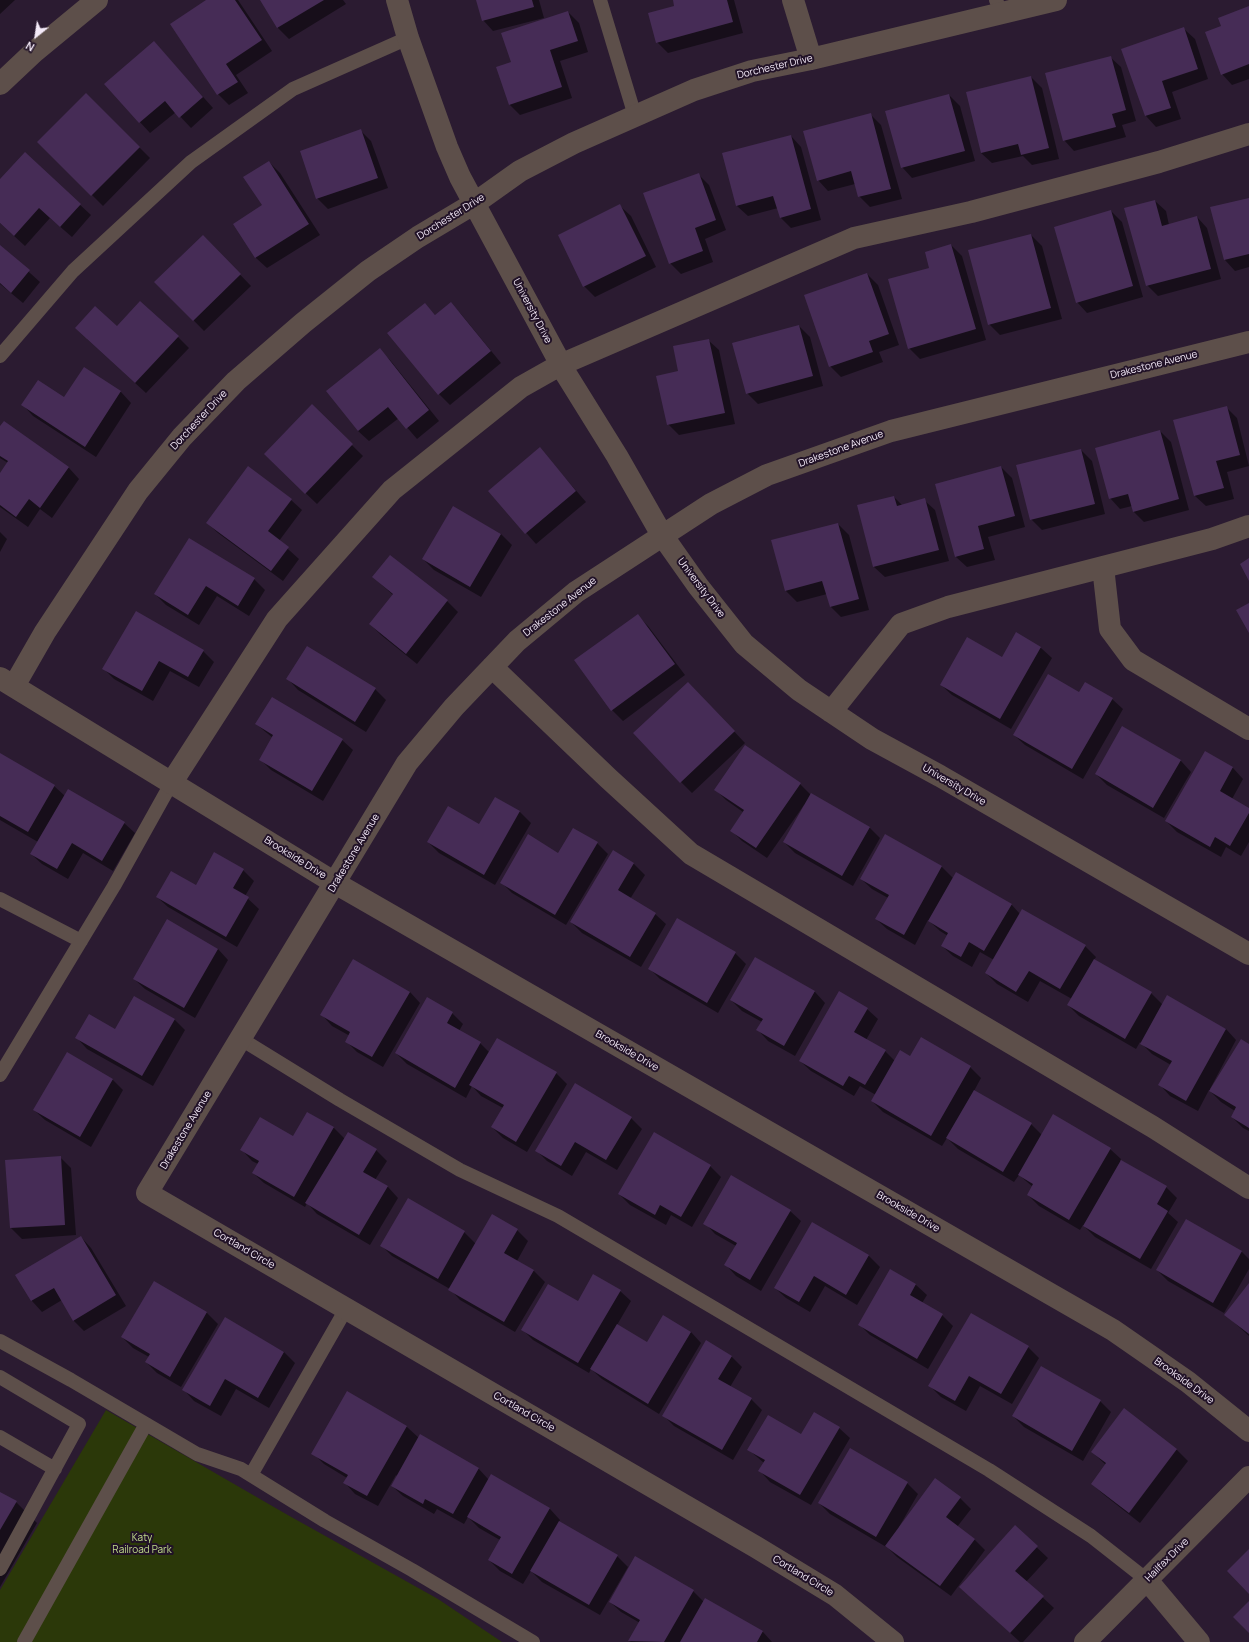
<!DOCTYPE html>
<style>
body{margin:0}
#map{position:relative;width:1249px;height:1642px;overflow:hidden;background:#2b1b31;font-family:Manrope,sans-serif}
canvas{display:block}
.north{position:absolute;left:16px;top:16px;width:40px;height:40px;-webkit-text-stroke:3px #211227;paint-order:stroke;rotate:210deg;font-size:11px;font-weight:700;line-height:16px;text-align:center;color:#f4eaf8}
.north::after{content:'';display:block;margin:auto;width:14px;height:18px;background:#f4eaf8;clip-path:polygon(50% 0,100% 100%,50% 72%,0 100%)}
</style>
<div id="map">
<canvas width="1249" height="1642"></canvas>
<div class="north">N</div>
</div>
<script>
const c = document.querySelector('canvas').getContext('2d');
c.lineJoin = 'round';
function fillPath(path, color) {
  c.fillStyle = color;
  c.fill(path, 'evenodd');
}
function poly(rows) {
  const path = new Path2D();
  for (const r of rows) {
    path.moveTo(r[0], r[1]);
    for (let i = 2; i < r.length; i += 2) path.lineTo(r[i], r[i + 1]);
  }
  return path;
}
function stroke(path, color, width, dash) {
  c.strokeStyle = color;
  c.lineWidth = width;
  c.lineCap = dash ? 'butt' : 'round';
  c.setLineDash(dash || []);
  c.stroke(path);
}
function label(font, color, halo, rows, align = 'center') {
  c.font = font + ' Manrope,sans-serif';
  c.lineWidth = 4;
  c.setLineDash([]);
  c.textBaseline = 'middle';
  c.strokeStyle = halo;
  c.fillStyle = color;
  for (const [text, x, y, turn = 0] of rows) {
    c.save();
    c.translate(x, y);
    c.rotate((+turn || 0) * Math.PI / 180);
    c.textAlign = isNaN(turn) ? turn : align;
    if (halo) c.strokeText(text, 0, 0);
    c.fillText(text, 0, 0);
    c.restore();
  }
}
fillPath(poly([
 [106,1410,286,1514,438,1599,502,1642,0,1642,0,1590]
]), '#2b3809');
fillPath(poly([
 [0,0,15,0,0,14],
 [208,0,238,0,272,51,236,75,248,93,229,105,218,94,172,25],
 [261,0,343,0,346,4,289,39,278,28],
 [477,0,539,0,544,18,493,31,483,20],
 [674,0,734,0,743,33,668,53,657,42,676,6],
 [1249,7,1249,79,1232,85,1222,74,1222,27],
 [568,12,579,23,588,52,560,61,572,98,520,115,509,104,513,63],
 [1184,29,1195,39,1208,79,1172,92,1181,119,1156,127,1146,116,1122,49],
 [154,42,213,108,191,128,176,112,150,133,105,84],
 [1110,57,1121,67,1136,121,1122,125,1126,137,1074,151,1064,140],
 [1031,77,1042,88,1059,159,1032,165,1023,156,992,163,981,153],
 [86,94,150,158,103,206,39,142],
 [949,95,960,106,975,161,912,178,902,167],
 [870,114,881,125,902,199,870,207,859,196,855,184,828,191,818,180],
 [360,130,371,141,388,188,328,209,317,198],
 [791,136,801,147,821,220,791,228,781,218,778,208,748,216,737,206],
 [25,154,91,215,72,237,50,218,25,246,0,223,0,181],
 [269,162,280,173,320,235,267,268,256,258,234,224,263,206],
 [698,174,709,185,726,230,705,239,713,262,681,274,670,263],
 [1249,199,1249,267,1235,271,1225,260,1212,208],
 [1155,201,1166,211,1169,225,1197,217,1207,228,1221,279,1158,296,1147,285],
 [620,206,631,216,656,267,595,297,584,286],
 [1111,211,1122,222,1143,297,1087,313,1077,302],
 [1031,235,1042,246,1062,319,1000,335,989,324],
 [203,236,251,286,204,331,156,282],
 [951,245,962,256,986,340,920,359,909,348,930,268],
 [0,246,40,282,23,303,0,284],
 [867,274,878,285,899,345,879,352,883,362,841,377,830,366],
 [425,304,436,316,451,304,461,314,501,363,450,405,439,394],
 [799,326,810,337,823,386,758,404,747,393],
 [118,328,178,337,189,348,146,393,87,339],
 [708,340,719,350,735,424,679,435,668,424,679,372],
 [379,350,390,360,439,421,417,439,399,418,369,441,358,431],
 [84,368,121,392,131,403,96,457,33,416,23,405,64,399],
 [312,406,363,456,317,504,276,465],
 [1226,407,1237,418,1249,466,1227,472,1234,499,1206,506,1195,496],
 [4,422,69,468,79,479,52,518,40,509,28,527,0,507,0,475,8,463,0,458,0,428],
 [1160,431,1171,442,1189,510,1144,522,1133,511,1132,506,1120,509,1110,498],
 [540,449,586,502,536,544,489,491],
 [1081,450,1092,461,1105,514,1042,530,1031,519],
 [1001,467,1012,478,1025,527,988,537,995,560,967,567,956,557],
 [894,497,902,505,924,500,935,510,949,561,885,577,874,567],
 [291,500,302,510,279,541,299,559,283,581,218,533,207,523],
 [453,507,501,534,512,545,481,597,434,570,423,559],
 [838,524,849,535,869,610,841,617,830,606,827,594,797,602,786,591,773,541],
 [0,532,7,539,0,552],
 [189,539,254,579,265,590,249,616,217,596,199,625,166,605,155,594],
 [373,577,447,601,458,612,417,664,381,635,370,624,393,595],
 [637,615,648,626,685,675,623,721,612,710],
 [1016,633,1041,648,1052,658,1011,729,952,695,941,685,1002,659],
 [203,651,214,662,199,687,170,671,153,701,114,679,103,668],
 [288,679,375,689,386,700,366,732,298,690],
 [1079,693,1112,699,1123,709,1083,779,1025,745,1014,735],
 [699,694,745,743,692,793,681,782],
 [256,724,342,740,353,750,323,801,271,770,260,759,273,738],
 [1123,727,1181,761,1191,772,1164,818,1107,785,1096,774],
 [1206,753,1233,768,1243,779,1232,799,1249,809,1249,842,1241,856,1226,847,1221,857,1177,832,1166,821],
 [0,754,54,786,65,796,124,823,135,833,113,871,83,853,68,879,42,864,31,854,38,842,0,820],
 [800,784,811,795,870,828,880,838,853,886,795,853,784,842,805,806,804,805,767,858,742,841,731,830,743,812,726,800,716,790],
 [496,798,520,812,531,823,495,885,439,853,428,842,480,826],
 [573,829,597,843,608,854,566,925,512,893,501,882,559,854],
 [613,851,634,864,645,875,630,899,655,914,666,924,641,967,582,933,571,922],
 [215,854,243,870,254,881,245,896,259,909,237,947,168,907,157,897,196,886],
 [941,866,953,878,1011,904,1020,914,1085,946,1096,957,1094,960,1151,993,1163,1005,1226,1029,1236,1040,1210,1089,1211,1090,1249,1045,1249,1131,1243,1128,1232,1117,1235,1111,1221,1102,1209,1090,1198,1111,1170,1096,1160,1085,1171,1065,1152,1054,1140,1042,1136,1049,1079,1016,1068,1005,1072,999,1040,981,1028,1002,997,984,986,973,994,960,980,952,972,967,953,956,942,946,948,936,940,931,928,920,915,945,887,929,876,919,888,898,872,889,861,879],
 [218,949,228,960,195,1018,145,989,134,979],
 [735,953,746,964,718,1013,660,979,649,968],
 [756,958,815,992,825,1003,795,1056,768,1041,758,1030,762,1022,742,1011,731,1000],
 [410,992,420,1003,383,1067,357,1052,346,1041,350,1036,332,1026,322,1015],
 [867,1009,878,1019,866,1040,885,1051,895,1061,910,1057,921,1038,970,1067,981,1078,974,1091,1031,1124,1042,1135,1110,1149,1121,1159,1120,1161,1166,1187,1177,1198,1168,1213,1178,1222,1151,1269,1095,1237,1083,1225,1080,1230,1039,1206,1028,1195,1033,1187,1019,1175,1014,1182,958,1149,947,1138,942,1146,883,1112,872,1101,876,1095,860,1086,854,1096,811,1071,800,1061],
 [452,1013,463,1024,459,1031,480,1043,489,1052,556,1073,567,1084,527,1152,503,1138,492,1127,503,1108,481,1096,472,1086,466,1098,407,1064,396,1053],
 [174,1019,185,1030,153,1086,87,1049,77,1038],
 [67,1053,113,1080,123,1090,91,1147,45,1120,34,1110],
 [308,1113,334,1128,345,1139,376,1150,387,1161,375,1180,388,1187,398,1198,370,1245,317,1214,307,1203,305,1207,264,1183,253,1173,258,1164,252,1161,242,1150,294,1137],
 [631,1118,642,1129,617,1170,586,1152,572,1176,547,1161,536,1150],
 [654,1134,710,1166,721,1177,692,1227,671,1215,666,1225,630,1205,619,1194],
 [60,1157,71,1168,76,1235,22,1239,11,1228],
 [790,1211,801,1221,761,1291,736,1276,726,1265,736,1246,715,1234,705,1223],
 [492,1216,517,1230,528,1241,517,1261,534,1271,545,1282,515,1332,460,1300,450,1289,392,1256,382,1246,464,1232,476,1244],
 [1186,1220,1242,1252,1249,1259,1249,1269,1224,1313,1168,1281,1157,1270],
 [812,1223,869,1256,880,1267,857,1305,825,1286,810,1312,786,1298,775,1288],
 [81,1237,91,1248,126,1306,84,1331,73,1320,62,1300,42,1312,32,1301,16,1275],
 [891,1270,916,1285,927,1295,922,1303,942,1315,953,1326,928,1369,870,1335,859,1324],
 [154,1282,207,1313,218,1324,181,1387,157,1373,146,1362,149,1357,133,1348,122,1337],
 [1249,1284,1249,1336,1226,1315],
 [620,1291,631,1301,617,1325,647,1343,691,1332,701,1343,659,1414,602,1379,591,1369,589,1373,533,1340,522,1329,578,1302],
 [225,1318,284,1352,295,1363,269,1408,236,1389,221,1416,194,1401,184,1390],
 [1028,1347,1039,1358,1012,1404,980,1386,966,1411,941,1397,930,1386],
 [731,1356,742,1367,730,1387,751,1399,762,1410,733,1460,674,1426,663,1415],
 [348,1393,407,1427,419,1438,478,1468,489,1480,492,1476,550,1509,560,1520,559,1522,617,1556,628,1567,600,1615,542,1582,531,1571,523,1584,500,1571,489,1560,500,1540,479,1528,468,1517,464,1524,437,1509,434,1514,403,1496,392,1486,397,1476,396,1475,378,1506,355,1494,345,1483,347,1478,324,1464,313,1453],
 [1100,1401,1111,1412,1083,1461,1024,1427,1013,1416],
 [1124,1410,1177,1450,1188,1461,1140,1523,1103,1494,1092,1484,1106,1465,1092,1452],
 [839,1428,850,1438,811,1505,770,1482,760,1471,764,1463,749,1450,801,1435],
 [907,1483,918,1494,899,1527,900,1528,960,1498,971,1509,957,1527,974,1539,985,1550,951,1596,897,1557,888,1548,830,1514,819,1503],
 [0,1493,16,1502,37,1523,0,1587],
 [1015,1527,1048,1558,1026,1582,1054,1608,1023,1642,1020,1642,960,1587],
 [693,1591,704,1602,705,1599,763,1632,772,1642,631,1642,629,1641,640,1623,621,1612,610,1602]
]), '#0007');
fillPath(poly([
 [206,0,235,0,262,40,226,64,238,82,217,95,170,24],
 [260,0,324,0,277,28],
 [476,0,532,0,534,7,482,21],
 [673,0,727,0,733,22,656,43,648,13,674,6],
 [1249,6,1249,64,1221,75,1205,32,1221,26,1218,18],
 [568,11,578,41,550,50,562,87,509,105,496,67,511,62,501,33],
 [1184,27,1198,69,1162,81,1171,108,1145,116,1121,49],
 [154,41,203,97,179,118,165,101,139,123,104,84],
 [1111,56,1126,110,1112,114,1116,127,1063,141,1045,73],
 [1031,76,1049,148,1021,155,1018,144,981,153,966,92],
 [86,93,140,147,91,196,37,142],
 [949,94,965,151,901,168,885,111],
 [871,113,891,189,858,197,851,171,817,181,803,131],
 [361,129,378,178,316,199,300,151],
 [791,135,811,209,780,218,773,196,736,206,722,153],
 [25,152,81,204,60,227,39,208,14,236,0,223,0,179],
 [269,161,309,224,255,258,233,224,262,205,243,177],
 [699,173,716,220,695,228,703,251,669,264,643,193],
 [1249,198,1249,254,1224,260,1210,207],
 [1155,200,1162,226,1197,216,1211,269,1146,286,1124,208],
 [620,204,646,256,583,287,558,235],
 [1111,210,1133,286,1076,303,1054,227],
 [1031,234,1051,308,988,325,968,250],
 [203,235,241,274,193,321,154,282],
 [951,244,976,329,908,349,888,279,929,268,925,252],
 [0,245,30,270,11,293,0,283],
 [867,273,889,334,869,341,873,352,829,367,804,295],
 [140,301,179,336,135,383,75,328,95,306,117,326],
 [451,302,491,351,438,395,387,333,425,303,435,315],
 [799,325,813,376,746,394,732,343],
 [709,339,725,413,667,425,656,376,678,371,673,346],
 [380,348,429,410,406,429,388,407,358,431,326,391],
 [84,367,121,391,85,447,21,405,38,380,64,397],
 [312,404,353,444,305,494,264,454],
 [1227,406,1240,455,1216,461,1224,488,1194,496,1173,420],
 [4,421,69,467,40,508,29,499,16,517,0,505,0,473,8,461,0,456,0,426],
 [1160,430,1179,499,1133,512,1128,494,1109,499,1095,448],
 [540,447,576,491,525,534,488,491],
 [1081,449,1095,504,1030,520,1016,465],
 [248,466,292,499,268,531,289,547,271,571,206,523],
 [1001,466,1015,516,978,526,984,549,955,557,935,484],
 [894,496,897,506,925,498,939,550,873,567,857,505],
 [453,506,501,534,470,587,422,559],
 [838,523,859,599,830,607,822,581,785,591,771,540],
 [189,538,255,578,238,606,206,586,188,615,154,594],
 [390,555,448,600,406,654,369,624,393,594,372,577],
 [1249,558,1249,581,1240,564],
 [1249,603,1249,633,1236,610],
 [136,611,204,650,188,677,159,661,142,691,102,669],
 [638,614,675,664,611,711,574,660],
 [1016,632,1041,647,1000,719,940,685,967,637,1002,657],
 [307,646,376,688,355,722,286,679],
 [1048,674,1079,692,1085,682,1113,698,1072,769,1013,735],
 [688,682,735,731,680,783,633,733],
 [272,697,343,739,312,791,259,760,273,735,255,724],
 [1122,726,1181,760,1153,808,1095,774],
 [745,745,801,783,756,848,730,831,744,810,714,790],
 [1205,751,1233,767,1220,791,1249,808,1249,813,1230,846,1215,837,1210,847,1165,821],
 [0,753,55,785,28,832,0,816],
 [68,789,125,822,102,861,72,843,57,869,30,854],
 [811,793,870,827,842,876,783,842],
 [495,797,520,811,484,875,427,842,448,806,479,824],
 [573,828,598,842,555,915,500,883,528,834,558,853],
 [885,834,942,866,904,935,875,919,889,895,860,879],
 [613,850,634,863,618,890,656,913,630,957,570,922],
 [214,852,244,869,233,888,249,897,226,937,156,897,171,871,196,885],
 [956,872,1012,904,984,951,969,942,961,957,941,946,948,933,928,921],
 [1022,909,1086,945,1060,989,1029,971,1016,992,985,973],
 [677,918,736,952,707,1003,648,969],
 [167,919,218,949,184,1008,133,979],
 [755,957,815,991,784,1046,756,1030,763,1019,730,1000],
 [353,959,410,992,372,1057,345,1042,350,1032,320,1015],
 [1094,959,1152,992,1125,1039,1067,1005],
 [839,991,868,1008,854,1032,886,1050,865,1085,849,1076,843,1086,799,1061],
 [1167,995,1226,1029,1186,1101,1158,1085,1172,1061,1140,1044],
 [134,996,175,1019,142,1076,75,1038,89,1014,115,1029],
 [427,997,453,1012,447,1023,481,1042,455,1088,395,1053],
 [921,1037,971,1066,931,1136,871,1101,900,1050,910,1056],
 [497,1038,557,1072,516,1142,491,1127,504,1105,469,1085],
 [1241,1039,1249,1044,1249,1128,1231,1117,1236,1107,1209,1091],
 [67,1052,113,1079,80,1137,33,1110],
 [575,1083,632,1117,606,1160,575,1142,561,1166,535,1151],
 [974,1090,1032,1123,1003,1172,946,1138],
 [307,1112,334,1127,294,1197,252,1173,259,1161,240,1150,260,1117,293,1136],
 [1053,1114,1111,1148,1069,1220,1027,1195,1033,1184,1018,1175],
 [348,1132,377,1149,363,1172,388,1186,359,1235,305,1203],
 [654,1132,711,1165,681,1217,660,1205,655,1215,618,1194],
 [61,1156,65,1225,10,1228,5,1160],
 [1121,1160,1167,1186,1157,1204,1168,1211,1140,1259,1083,1226],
 [731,1175,791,1210,750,1280,724,1265,737,1243,703,1224],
 [408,1198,465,1231,438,1279,380,1246],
 [492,1214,518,1229,504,1253,534,1270,504,1322,448,1290],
 [1186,1219,1242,1251,1213,1303,1156,1270],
 [812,1222,869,1255,846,1295,814,1276,799,1302,774,1288],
 [81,1236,116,1295,73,1321,54,1288,31,1301,15,1275],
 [890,1269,916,1284,910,1295,943,1314,917,1359,858,1325],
 [593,1274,621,1290,578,1363,521,1330,548,1284,578,1301],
 [154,1281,207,1312,170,1377,145,1362,150,1354,121,1337],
 [1249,1283,1249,1334,1224,1315],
 [971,1313,1029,1346,1001,1394,969,1376,955,1401,928,1386],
 [663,1315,691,1332,648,1404,590,1369,617,1324,647,1342],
 [225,1317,284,1352,258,1398,225,1379,210,1406,182,1390],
 [706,1340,732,1356,718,1379,752,1398,722,1450,662,1416],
 [1041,1366,1101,1400,1072,1451,1012,1416],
 [347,1391,407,1426,367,1496,343,1483,348,1475,311,1454],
 [1124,1408,1177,1449,1129,1513,1091,1484,1106,1463,1091,1452],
 [814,1412,840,1427,800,1495,758,1471,765,1460,747,1450,768,1415,801,1434],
 [420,1434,479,1468,453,1514,425,1499,423,1504,391,1486],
 [850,1448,908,1482,876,1537,818,1503],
 [491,1474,550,1508,512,1574,488,1560,501,1537,467,1517],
 [935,1478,961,1497,946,1517,975,1539,940,1586,885,1546],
 [0,1492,17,1501,0,1530],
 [559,1521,618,1555,589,1605,530,1571],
 [1015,1525,1038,1546,1015,1571,1044,1596,1010,1633,959,1587],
 [1249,1549,1249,1594,1227,1571],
 [635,1556,694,1590,664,1642,628,1641,640,1620,609,1602],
 [705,1598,763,1631,757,1642,680,1642],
 [1249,1601,1249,1633,1233,1617]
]), '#462c56');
stroke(poly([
 [600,0,635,116],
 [996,0,1001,13],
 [0,356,73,271,191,162,293,89,408,38],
 [0,899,81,941],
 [241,1039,340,1100,460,1170,558,1216,989,1470,1091,1536,1147,1580],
 [0,1075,114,886,172,782],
 [0,1341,71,1380,197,1454,241,1469,325,1521,412,1570,533,1642],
 [0,1377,79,1424,0,1569],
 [0,1437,55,1469],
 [251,1475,346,1309],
 [24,1642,146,1424]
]), '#5d4f4a', 14);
stroke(poly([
 [397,0,408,38,447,147,460,177,566,374,617,456,662,535,698,586,744,644,799,690,872,739,940,776,1249,954],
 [793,0,811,59],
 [0,84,34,52,97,0],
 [1103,567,1110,629,1133,660,1249,729],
 [492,667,608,778,691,854,1153,1127,1249,1188],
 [0,678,335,883,1113,1330,1188,1382,1249,1431],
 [14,686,45,632,138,491,182,437,236,381,303,323,368,271,418,237,475,203,520,171,574,143,694,90,752,71,811,59,1056,0],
 [831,712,901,624,948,607,1212,539,1249,526],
 [172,782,277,619,392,490,521,387,560,365,854,238,971,212,1159,162,1249,134],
 [1147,1580,1199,1642],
 [893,1642,835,1595,756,1547,147,1193,407,763,454,707,517,641,576,592,711,504,767,475,891,431,1249,342],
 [1085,1642,1249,1477]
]), '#5d4f4a', 22);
label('10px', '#f4eaf8', '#211227', [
 ["Dorchester Drive",775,67,-13],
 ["Dorchester Drive",451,217,-32],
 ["University Drive",532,311,62],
 ["Drakestone Avenue",1154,365,-14],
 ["Dorchester Drive",199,420,-47],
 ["Drakestone Avenue",841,449,-20],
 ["University Drive",701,588,53],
 ["Drakestone Avenue",560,607,-38],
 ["University Drive",954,785,30],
 ["Drakestone Avenue",354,853,-59],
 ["Brookside Drive",295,858,32],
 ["Brookside Drive",627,1051,30],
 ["Drakestone Avenue",186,1130,-59],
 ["Brookside Drive",908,1212,30],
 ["Cortland Circle",244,1249,30],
 ["Brookside Drive",1184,1381,36],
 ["Cortland Circle",524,1412,30],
 ["Hailfax Drive",1167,1560,-45],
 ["Cortland Circle",803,1576,31]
]);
label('10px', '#c2dd8d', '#211227', [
 ["Katy",142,1538],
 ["Railroad Park",142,1550]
]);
</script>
